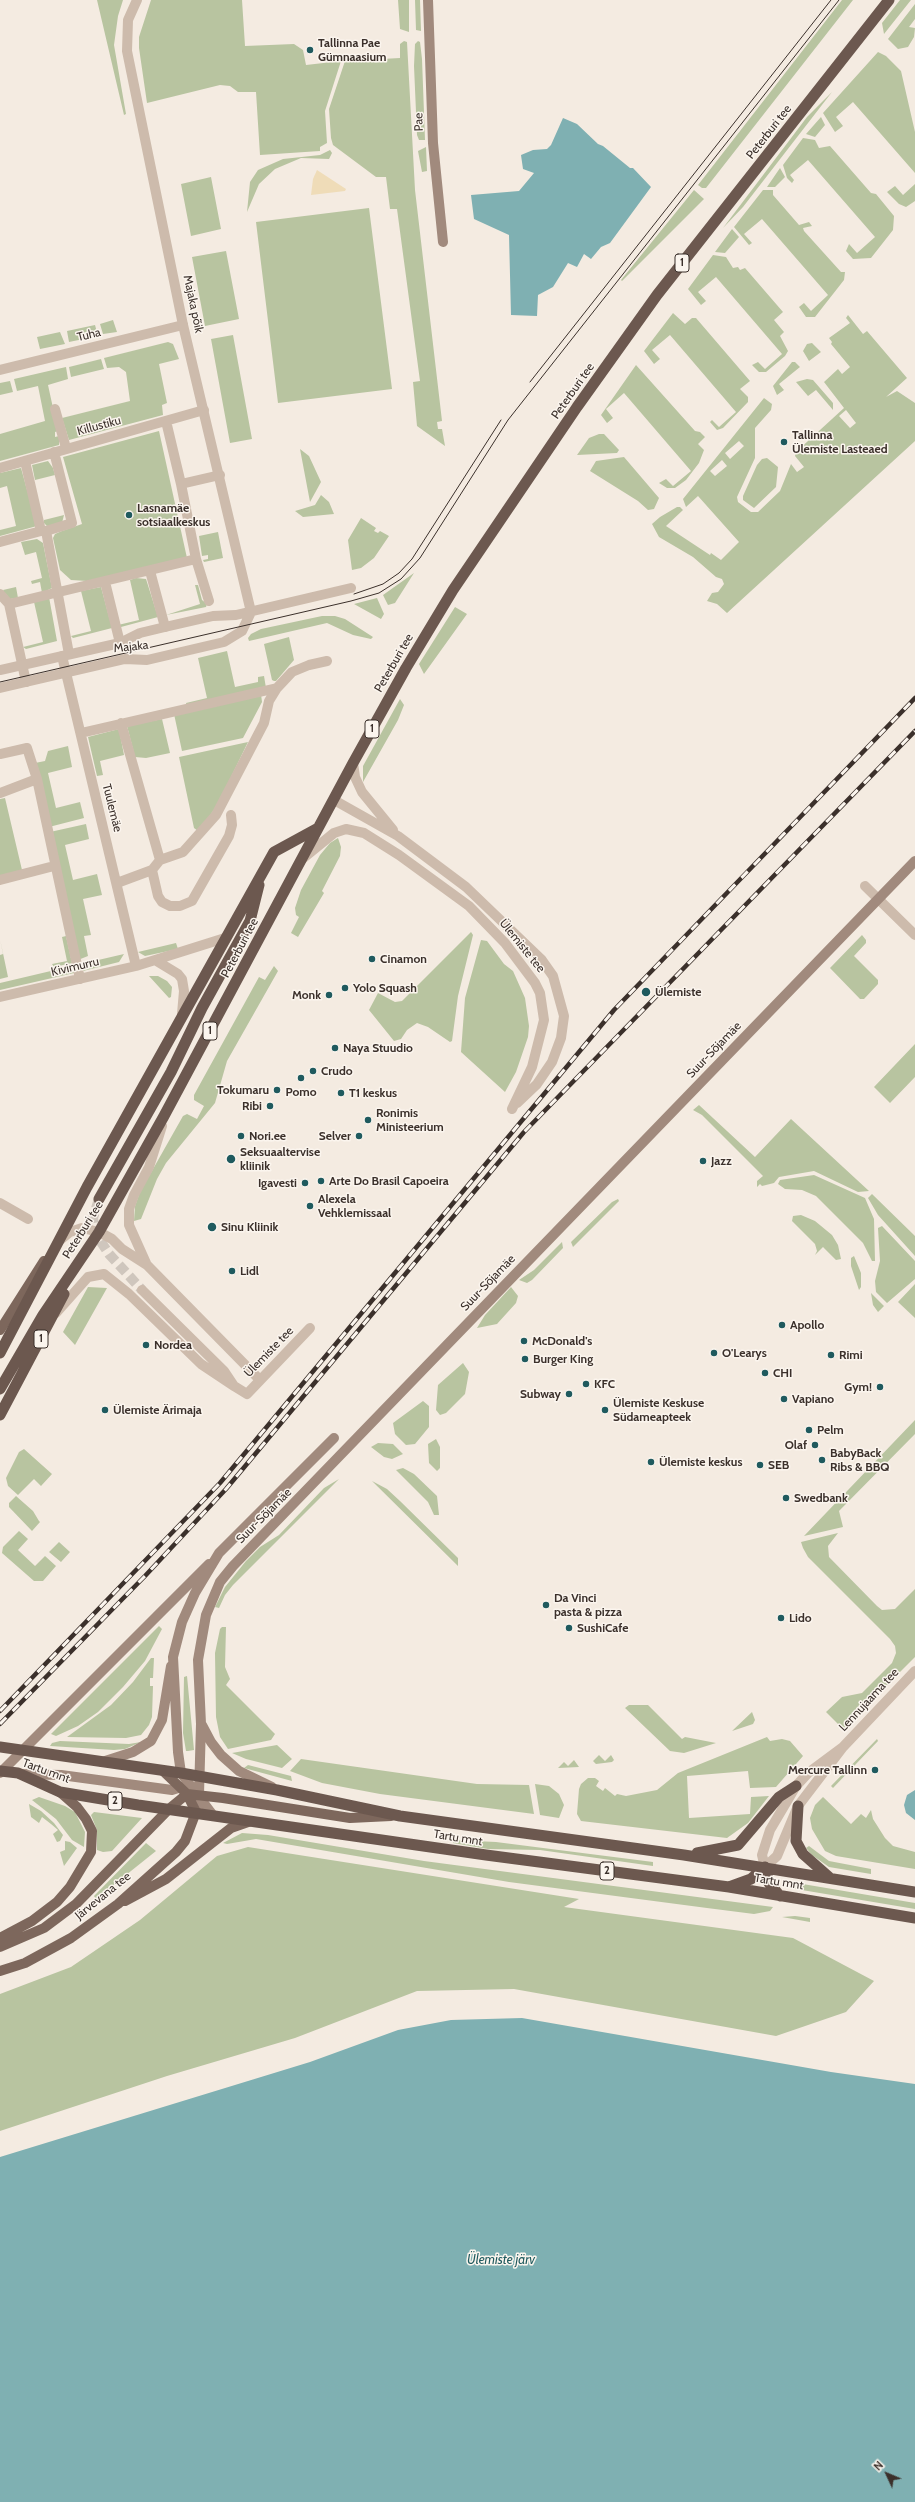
<!DOCTYPE html>
<meta charset="utf-8">
<style>
body{margin:0}
#map{position:relative;width:915px;height:2502px;overflow:hidden;background:#f4ebe1;font-family:Cabin,sans-serif}
canvas{display:block}
.north{position:absolute;left:867px;top:2454px;width:40px;height:40px;-webkit-text-stroke:3px #fbf5ee;paint-order:stroke;rotate:314deg;font-size:11px;font-weight:700;line-height:16px;text-align:center;color:#3b302b}
.north::after{content:'';display:block;margin:auto;width:14px;height:18px;background:#3b302b;clip-path:polygon(50% 0,100% 100%,50% 72%,0 100%)}
</style>
<div id="map">
<canvas width="915" height="2502"></canvas>
<div class="north">N</div>
</div>
<script>
const c = document.querySelector('canvas').getContext('2d');
c.lineJoin = 'round';
function fillPath(path, color) {
  c.fillStyle = color;
  c.fill(path, 'evenodd');
}
function poly(rows) {
  const path = new Path2D();
  for (const r of rows) {
    path.moveTo(r[0], r[1]);
    for (let i = 2; i < r.length; i += 2) path.lineTo(r[i], r[i + 1]);
  }
  return path;
}
function stroke(path, color, width, dash) {
  c.strokeStyle = color;
  c.lineWidth = width;
  c.lineCap = dash ? 'butt' : 'round';
  c.setLineDash(dash || []);
  c.stroke(path);
}
function label(font, color, halo, rows, align = 'center') {
  c.font = font + ' Cabin,sans-serif';
  c.lineWidth = 3;
  c.setLineDash([]);
  c.textBaseline = 'middle';
  c.strokeStyle = halo;
  c.fillStyle = color;
  for (const [text, x, y, turn = 0] of rows) {
    c.save();
    c.translate(x, y);
    c.rotate((+turn || 0) * Math.PI / 180);
    c.textAlign = isNaN(turn) ? turn : align;
    if (halo) c.strokeText(text, 0, 0);
    c.fillText(text, 0, 0);
    c.restore();
  }
}
fillPath(poly([
 [97,0,123,0,118,16,114,45,126,114,124,115],
 [151,0,242,0,245,46,294,44,303,50,306,65,341,61,325,111,327,143,320,147,320,151,260,155,256,92,238,92,230,86,220,85,147,103,139,48,139,37],
 [398,0,409,0,409,32,400,29],
 [415,0,420,0,421,31,416,30],
 [842,0,853,0,706,188,702,188,698,185],
 [900,0,911,0,884,34,882,23],
 [915,4,915,19,909,27,915,28,914,37,908,47,898,49,888,39],
 [404,41,407,42,415,190,442,421,437,422,438,429,442,429,445,446,417,426,413,382,420,381,397,209,390,209,386,177,376,177,333,145,331,138,329,109,345,61,400,58,400,44],
 [418,41,420,42,422,59,425,140,419,140,417,135,414,66,415,44],
 [878,52,886,56,901,71,915,132,915,173,853,102,836,117,843,126,835,132,823,113],
 [832,92,743,207,723,228,807,117],
 [821,117,825,125,815,137,806,134],
 [803,138,815,140,819,148,830,146,871,193,876,194,894,216,893,230,871,258,853,259,846,251,849,244,857,253,875,237,808,160,790,175,794,180,792,183,787,178,783,165],
 [426,147,427,171,422,172,418,151],
 [330,150,332,153,329,159,301,158,275,169,259,184,247,212,250,182,258,170,283,159,320,155],
 [780,168,785,177,775,187,767,187],
 [211,177,221,229,191,236,181,184],
 [915,184,915,201,906,207,899,204,887,192,895,186,903,195],
 [694,190,704,199,622,281,621,280],
 [763,190,773,190,773,195,799,225,809,222,812,226,803,228,804,231,841,272,845,272,844,280,815,317,806,317,799,307,804,303,811,311,828,295,762,219,744,234,752,243,749,245,734,227],
 [369,208,392,389,278,403,256,222],
 [732,229,739,237,725,253,715,252],
 [226,251,239,319,205,326,192,257],
 [713,255,726,257,733,268,738,267,740,270,745,268,783,312,774,320,784,332,780,336,788,351,785,356,766,372,759,372,752,365,758,362,765,369,782,354,716,277,698,292,706,301,701,305,688,289],
 [673,313,685,324,692,318,696,318,750,381,740,389,748,397,748,402,723,428,717,430,710,422,712,420,719,427,736,412,670,335,652,350,660,359,654,364,644,351],
 [848,315,863,334,867,331,907,378,886,397,897,391,915,403,915,441,727,613,717,604,707,601,712,593,718,592,724,584,722,579,716,577,693,557,659,537,652,524,660,517,677,507,680,507,683,510,666,526,710,555,711,553,721,560,739,542,698,496,686,507,683,499,764,398,772,404,771,410,755,428,755,458,737,497,738,502,751,512,758,512,780,491,791,464,797,472,804,467,795,456,796,452,844,408,824,382,838,369,842,374,850,367,831,344,832,342,829,338,850,323,846,318],
 [846,410,856,423,850,428,839,416],
 [739,441,744,446,730,459,725,453],
 [722,460,727,466,715,476,710,471],
 [113,320,117,332,103,334,100,324],
 [95,325,98,336,69,342,67,331],
 [60,332,65,344,40,349,37,337],
 [233,335,252,439,230,443,211,339],
 [168,342,173,344,179,359,159,364,167,403,162,405,163,415,69,440,62,418,130,401,126,372,119,367,107,368,104,358],
 [812,343,821,352,809,361,803,351,807,344],
 [101,359,104,369,71,377,69,367],
 [792,362,795,362,800,367,779,384,784,390,777,395,773,386],
 [636,365,695,431,700,432,705,437,698,444,704,450,699,463,686,480,675,488,667,488,659,483,666,479,673,486,691,471,624,393,606,409,613,418,607,423,601,415],
 [66,367,68,379,48,385,58,431,55,432,55,437,59,436,59,445,0,461,0,434,45,421,38,386,17,391,14,379],
 [807,379,813,380,833,403,833,410,816,390,808,396,796,382],
 [10,381,13,392,0,395,0,383],
 [159,431,187,558,87,581,71,580,60,570,53,538,55,534,62,531,82,524,63,457],
 [599,434,604,434,619,450,617,453,577,455,589,438],
 [300,449,309,456,321,482,310,502],
 [624,457,659,498,654,509,648,510,638,501,590,471,596,461],
 [767,458,778,467,776,487,754,508,743,500,743,496,757,465,762,459],
 [48,461,53,468,55,475,35,480,32,465],
 [21,468,37,526,0,536,0,530,16,526,7,486,0,488,0,473],
 [321,495,329,502,334,514,303,517,295,511,315,505],
 [64,515,62,523,47,526,44,523,44,520],
 [361,518,376,528,374,531,378,533,380,531,389,536,374,558,361,568,352,570,348,540],
 [218,532,223,558,204,562,203,560,208,559,208,555,202,556,199,536],
 [37,539,43,543,52,588,42,593,40,582,32,584,31,581,42,578,36,552,25,555,21,542],
 [414,573,395,603,388,605,383,595],
 [136,578,146,579,158,617,121,627,118,625,139,620,130,580],
 [195,585,198,585,202,600,207,604,206,607,166,615,200,604],
 [16,587,18,598,10,599,4,592,3,590],
 [101,587,112,628,73,638,71,636,91,631,81,591],
 [49,597,57,641,26,649,23,647,43,642,34,602],
 [377,598,384,614,381,619,354,604],
 [455,607,467,614,424,674,419,664],
 [322,616,335,616,345,619,373,637,371,639,353,635,327,623,249,641,248,638,251,634,261,629],
 [289,637,294,660,276,681,274,681,272,680,264,644],
 [227,651,235,687,258,682,258,677,264,676,266,688,187,707,186,703,207,698,198,658],
 [261,694,262,702,243,738,182,751,174,714],
 [400,699,404,705,398,720,363,782,363,766],
 [162,719,170,753,146,758,135,757,127,726],
 [119,729,124,755,100,761,103,775,97,776,88,737],
 [248,742,217,806,198,831,194,828,179,757],
 [68,746,72,767,48,773,56,808,80,802,84,818,49,827,35,763,45,761,48,751],
 [5,798,22,870,0,876,0,799],
 [86,824,89,839,65,845,73,880,97,874,102,895,83,899,91,935,84,936,88,956,78,960,50,832],
 [338,838,341,847,340,856,322,891,324,893,298,937,291,933,299,917,296,915,295,908,301,890,320,855,330,843],
 [471,932,473,935,458,996,452,1041,450,1042,428,1027,417,1023,407,1030,401,1039,394,1041,369,1010,378,993,395,1002,402,1001],
 [862,935,866,940,866,943,854,956,878,980,878,984,864,999,860,999,830,968],
 [66,936,72,963,54,967,52,964,67,961,62,937],
 [0,939,8,977,0,979,0,955,3,954],
 [481,940,487,941,504,964,513,971,525,998,529,1026,528,1037,516,1072,505,1092,461,1052,465,998],
 [176,943,178,949,145,956,138,952],
 [124,954,119,962,83,971,81,964],
 [72,966,74,973,0,990,0,983],
 [274,966,278,971,227,1061,215,1103,166,1163,157,1179,141,1219,134,1221,135,1206,140,1192,183,1116,187,1114,197,1119,204,1106,194,1100,194,1095,259,977,265,980],
 [149,976,158,976,167,981,172,987,171,997,169,998],
 [915,1044,915,1077,890,1103,874,1087],
 [699,1105,755,1157,791,1119,869,1191,858,1192,814,1171,779,1177,774,1183,762,1186,760,1184,757,1187,757,1181,763,1176,702,1115,693,1110],
 [814,1175,865,1198,874,1219,875,1261,872,1261,863,1243,816,1196,802,1190,785,1189,778,1184,780,1180],
 [872,1194,915,1236,915,1256,878,1215,868,1198],
 [618,1199,619,1201,573,1247,571,1242,612,1202],
 [801,1215,815,1221,832,1235,838,1245,841,1259,836,1260,823,1247,815,1255,817,1251,815,1244,792,1221,793,1216],
 [882,1226,915,1261,915,1279,887,1303,876,1292,875,1281,880,1261,878,1228],
 [562,1242,563,1248,532,1280,527,1283,519,1280,534,1270],
 [854,1256,861,1273,861,1287,859,1290,851,1266,851,1258],
 [915,1284,915,1318,898,1302],
 [88,1287,107,1288,75,1345,63,1332],
 [511,1287,518,1296,516,1303,497,1324,477,1328,485,1315],
 [871,1293,884,1306,878,1312,873,1305],
 [463,1363,469,1372,465,1394,446,1413,440,1415,436,1410,438,1385],
 [423,1401,429,1406,429,1427,415,1444,406,1445,395,1434,393,1423],
 [915,1420,915,1434,839,1511,843,1527,804,1536],
 [436,1439,440,1447,440,1468,437,1471,429,1463,428,1444],
 [378,1443,393,1444,403,1454,392,1459,384,1457,371,1447],
 [24,1449,52,1474,41,1486,34,1479,18,1495,8,1486,6,1478,19,1452],
 [403,1468,414,1474,437,1496,439,1515,434,1515,428,1502,396,1470],
 [339,1479,233,1585,225,1595,219,1608,215,1607,225,1587,246,1561,260,1547,279,1535,324,1488],
 [372,1481,387,1489,400,1501,458,1558,458,1566],
 [16,1496,33,1511,39,1521,40,1522,32,1531,9,1507,9,1503],
 [19,1531,28,1539,18,1550,35,1566,45,1556,56,1566,43,1581,34,1581,2,1553,3,1547],
 [838,1533,828,1546,829,1557,877,1606,882,1610,895,1609,915,1589,915,1657,843,1729,826,1712,842,1697,862,1693,892,1663,896,1653,895,1646,890,1639,808,1557,803,1548,801,1542],
 [59,1542,70,1552,61,1562,49,1552],
 [159,1626,162,1629,145,1661,123,1687,98,1712,78,1726,56,1736,51,1734],
 [222,1627,226,1627,225,1667,230,1679,226,1685,275,1734,271,1740,228,1749,220,1737,216,1717,215,1653,220,1629],
 [151,1658,154,1658,153,1678,150,1678,150,1686,153,1686,152,1717,149,1725,141,1735,126,1738,67,1737,111,1705,133,1682],
 [187,1676,194,1750,188,1751,186,1751,183,1733,184,1677],
 [629,1705,648,1705,682,1739,685,1737,716,1743,684,1753,670,1751,625,1708],
 [752,1712,755,1720,753,1724,732,1731],
 [767,1737,770,1741,782,1739,790,1741,803,1756,776,1787,750,1788,748,1771,687,1776,689,1818,750,1814,751,1797,769,1796,748,1823,727,1838,581,1821,577,1814,579,1789,581,1784,588,1778,595,1778,599,1781,596,1786,603,1791,605,1788,615,1796,617,1794,626,1796,657,1790,678,1773],
 [877,1739,878,1741,833,1788,831,1786],
 [60,1741,129,1744,141,1742,125,1749,114,1750,50,1746,52,1743],
 [277,1745,292,1759,282,1768,246,1759,232,1753],
 [599,1755,605,1761,611,1755,614,1760,612,1762,596,1764,593,1761],
 [301,1759,477,1784,529,1785,534,1814,380,1794,322,1783,290,1771],
 [574,1760,579,1767,558,1768,564,1762,568,1766],
 [248,1765,291,1776,292,1781,244,1768],
 [535,1784,549,1786,559,1794,564,1805,559,1818,540,1815],
 [39,1797,65,1806,75,1812,85,1832,84,1847,72,1840,56,1819,32,1800],
 [823,1797,851,1824,861,1814,866,1818,871,1810,873,1819,885,1838,893,1846,915,1852,915,1869,836,1856,825,1851,812,1829,810,1818,815,1805],
 [29,1804,41,1811,54,1823,63,1835,60,1841,57,1842,53,1834,58,1830,51,1824,42,1817,39,1823,31,1817],
 [94,1812,142,1818,112,1851,103,1852,97,1850,97,1830,91,1815],
 [242,1833,268,1835,424,1861,773,1907,770,1911,754,1914,707,1908,509,1882,256,1839,227,1844,223,1843],
 [453,1840,496,1842,653,1862,653,1866,540,1850,488,1849,453,1843],
 [65,1841,70,1842,77,1848,64,1866,60,1852,65,1850],
 [146,1843,156,1851,96,1899,94,1896],
 [809,1846,829,1861,871,1869,871,1874,829,1867,812,1855,806,1848],
 [248,1847,579,1899,564,1907,793,1938,874,1981,846,2012,776,2036,514,1989,417,1991,295,2038,167,2076,0,2131,0,1994,71,1967,140,1920,217,1856],
 [785,1881,915,1903,915,1909,784,1887],
 [795,1916,810,1918,810,1922,782,1917]
]), '#b8c4a0');
fillPath(poly([
 [317,170,346,189,345,191,311,195,313,179]
]), '#efdcb8');
fillPath(poly([
 [563,118,577,124,598,144,603,146,630,168,633,168,651,187,610,243,601,247,591,259,584,254,577,267,568,263,553,287,538,295,537,316,511,315,509,235,474,219,471,195,519,191,534,173,523,169,521,155,533,150,547,149,551,145],
 [915,1790,915,1820,906,1813,904,1805,907,1795],
 [522,2018,831,2072,915,2084,915,2502,0,2502,0,2157,310,2062,398,2030,451,2020]
]), '#7fb0b2');
stroke(poly([
 [99,1199,93,1218,95,1233,109,1254,142,1290]
]), '#cfc6bd', 10, [10, 5]);
stroke(poly([
 [0,370,183,325],
 [55,409,66,448],
 [166,421,181,484],
 [25,461,41,531,46,531,72,523,54,452],
 [0,468,204,410],
 [46,531,69,654],
 [0,542,41,531],
 [150,571,165,627],
 [105,582,120,643],
 [0,594,9,604,26,682],
 [209,601,196,559,181,484,220,475],
 [9,604,196,559],
 [62,656,136,966],
 [121,723,160,860],
 [81,733,277,688,292,672,309,665,327,661],
 [0,754,27,748,37,779,80,979],
 [353,763,355,777,362,792,393,830],
 [0,793,37,779],
 [334,800,398,836,466,887,541,959,553,976,564,1016,561,1038,552,1062,537,1084,517,1103],
 [302,859,334,833,346,829,364,833,399,855,469,906,505,943,535,983,540,993,544,1020,532,1067,512,1109],
 [152,870,158,896,162,902,170,906,180,906,192,901,229,836,232,825,231,815],
 [0,880,54,866],
 [117,883,152,870,160,860,183,852,216,815,264,723,269,701,277,688],
 [865,886,915,935],
 [155,960,178,974,182,979,184,991,182,1014],
 [0,997,136,966,225,938],
 [0,1203,28,1219],
 [59,1241,70,1232,82,1228,99,1232,112,1239,122,1249,147,1265,260,1380],
 [146,1263,129,1225,129,1209,134,1195,149,1167,162,1126],
 [142,1290,224,1371,234,1386,247,1394,310,1328],
 [56,1313,88,1277,104,1274,129,1294,201,1364,234,1386],
 [843,1747,798,1806,777,1856,765,1867,762,1855,770,1830,796,1786,808,1773,843,1747,915,1671]
]), '#cdbbac', 10);
stroke(poly([
 [137,0,128,20,127,51,183,325,251,612],
 [0,670,120,643,140,633,165,627,213,616,236,615,351,588],
 [0,688,125,659,147,660,224,642,242,631,251,612]
]), '#cdbbac', 10);
stroke(poly([
 [428,0,433,143,443,242],
 [202,1725,211,1742,221,1755,239,1771,272,1787],
 [102,1762,133,1752,151,1741,162,1720,171,1666],
 [0,1773,209,1564],
 [20,1774,61,1775,172,1790,188,1785],
 [196,1812,199,1794,201,1724,198,1660,206,1615,220,1582,233,1566,915,861],
 [212,1814,181,1773,178,1752,173,1657,182,1622,195,1593,219,1553,334,1438]
]), '#a18a7d', 10);
stroke(poly([
 [0,1330,44,1261],
 [125,1901,166,1879,231,1828,251,1821],
 [0,1938,32,1921,57,1902,70,1887,91,1852,92,1831,86,1819,77,1807,60,1792],
 [0,1947,44,1928,76,1904,170,1808,187,1794,223,1798,350,1818,391,1816],
 [0,1971,25,1963,71,1938,118,1904,176,1852,185,1841,196,1812,187,1794,163,1771]
]), '#7d675c', 10);
stroke(poly([
 [99,1199,171,1072,202,1008,250,921,259,885],
 [0,1353,87,1187,274,852,318,828],
 [0,1389,43,1315,99,1232,164,1116,353,763,406,668,453,590,577,407,657,295,889,0],
 [0,1415,64,1294],
 [0,1747,181,1773,277,1790,400,1816,684,1855,915,1892],
 [0,1771,18,1773,60,1792,138,1805,486,1855,729,1887,915,1918],
 [798,1806,796,1841,803,1854,829,1877],
 [697,1853,738,1845,779,1797,796,1786],
 [765,1867,769,1883,780,1896],
 [729,1887,751,1879,765,1867]
]), '#6c584f', 11);
stroke(poly([
 [530,382,831,0],
 [354,594,383,584,399,573,412,559,501,420],
 [0,682,351,601,379,593,401,579,420,558,508,420,839,0]
]), '#3b302b', 1);
const rail = poly([
 [0,1711,220,1483,614,1010,915,698],
 [0,1724,145,1576,226,1489,524,1132,915,731]
]);
stroke(rail, '#3b302b', 4.5);
stroke(rail, '#fbf5ee', 3, [9]);
for (const [x, y, r, color] of [
 [310,50,4,"#1f5a5e"],
 [784,442,4,"#1f5a5e"],
 [129,515,4,"#1f5a5e"],
 [372,959,4,"#1f5a5e"],
 [345,988,4,"#1f5a5e"],
 [646,992,5,"#1f5a5e"],
 [329,995,4,"#1f5a5e"],
 [335,1048,4,"#1f5a5e"],
 [313,1071,4,"#1f5a5e"],
 [301,1078,4,"#1f5a5e"],
 [277,1090,4,"#1f5a5e"],
 [341,1093,4,"#1f5a5e"],
 [270,1106,4,"#1f5a5e"],
 [368,1120,4,"#1f5a5e"],
 [241,1136,4,"#1f5a5e"],
 [359,1136,4,"#1f5a5e"],
 [231,1159,5,"#1f5a5e"],
 [703,1161,4,"#1f5a5e"],
 [321,1181,4,"#1f5a5e"],
 [305,1183,4,"#1f5a5e"],
 [310,1206,4,"#1f5a5e"],
 [212,1227,5,"#1f5a5e"],
 [232,1271,4,"#1f5a5e"],
 [782,1325,4,"#1f5a5e"],
 [524,1341,4,"#1f5a5e"],
 [146,1345,4,"#1f5a5e"],
 [714,1353,4,"#1f5a5e"],
 [831,1355,4,"#1f5a5e"],
 [525,1359,4,"#1f5a5e"],
 [765,1373,4,"#1f5a5e"],
 [586,1384,4,"#1f5a5e"],
 [880,1387,4,"#1f5a5e"],
 [569,1394,4,"#1f5a5e"],
 [784,1399,4,"#1f5a5e"],
 [105,1410,4,"#1f5a5e"],
 [605,1410,4,"#1f5a5e"],
 [809,1430,4,"#1f5a5e"],
 [815,1445,4,"#1f5a5e"],
 [822,1460,4,"#1f5a5e"],
 [651,1462,4,"#1f5a5e"],
 [760,1465,4,"#1f5a5e"],
 [786,1498,4,"#1f5a5e"],
 [546,1605,4,"#1f5a5e"],
 [781,1618,4,"#1f5a5e"],
 [569,1628,4,"#1f5a5e"],
 [875,1770,4,"#1f5a5e"]
]) {
  const dot = new Path2D();
  dot.arc(x, y, r, 0, 2 * Math.PI);
  c.fillStyle = color;
  c.fill(dot);
  stroke(dot, '#fbf5ee', 1.5);
}
for (const [x, y, w] of [
 [682,263,14],
 [372,729,14],
 [210,1031,14],
 [41,1339,14],
 [115,1801,14],
 [607,1871,14]
]) {
  const box = new Path2D();
  box.roundRect(x - w / 2, y - 9, w, 18, 3);
  c.fillStyle = '#fbf5ee';
  c.fill(box);
  stroke(box, '#3b302b', 1);
}
label('bold 11px', '#3b302b', null, [
 ["1",682,263],
 ["1",372,729],
 ["1",210,1031],
 ["1",41,1339],
 ["2",115,1801],
 ["2",607,1871]
]);
label('bold 12px', '#3b302b', '#fbf5ee', [
 ["Tallinna Pae",318,43],
 ["Gümnaasium",318,57],
 ["Tallinna",792,435],
 ["Ülemiste Lasteaed",792,449],
 ["Lasnamäe",137,508],
 ["sotsiaalkeskus",137,522],
 ["Cinamon",380,959],
 ["Yolo Squash",353,988],
 ["Ülemiste",655,992],
 ["Monk",321,995,"right"],
 ["Naya Stuudio",343,1048],
 ["Crudo",321,1071],
 ["Tokumaru",269,1090,"right"],
 ["Pomo",301,1092,"center"],
 ["T1 keskus",349,1093],
 ["Ribi",262,1106,"right"],
 ["Ronimis",376,1113],
 ["Ministeerium",376,1127],
 ["Nori.ee",249,1136],
 ["Selver",351,1136,"right"],
 ["Seksuaaltervise",240,1152],
 ["kliinik",240,1166],
 ["Jazz",711,1161],
 ["Arte Do Brasil Capoeira",329,1181],
 ["Igavesti",297,1183,"right"],
 ["Alexela",318,1199],
 ["Vehklemissaal",318,1213],
 ["Sinu Kliinik",221,1227],
 ["Lidl",240,1271],
 ["Apollo",790,1325],
 ["McDonald's",532,1341],
 ["Nordea",154,1345],
 ["O'Learys",722,1353],
 ["Rimi",839,1355],
 ["Burger King",533,1359],
 ["CHI",773,1373],
 ["KFC",594,1384],
 ["Gym!",872,1387,"right"],
 ["Subway",561,1394,"right"],
 ["Vapiano",792,1399],
 ["Ülemiste Keskuse",613,1403],
 ["Südameapteek",613,1417],
 ["Ülemiste Ärimaja",113,1410],
 ["Pelm",817,1430],
 ["Olaf",807,1445,"right"],
 ["BabyBack",830,1453],
 ["Ribs & BBQ",830,1467],
 ["Ülemiste keskus",659,1462],
 ["SEB",768,1465],
 ["Swedbank",794,1498],
 ["Da Vinci",554,1598],
 ["pasta & pizza",554,1612],
 ["Lido",789,1618],
 ["SushiCafe",577,1628],
 ["Mercure Tallinn",867,1770,"right"]
], 'left');
label('12px', '#3b302b', '#fbf5ee', [
 ["Pae",419,122,-92],
 ["Peterburi tee",769,132,-52],
 ["Majaka põik",193,304,78],
 ["Tuha",89,335,-14],
 ["Peterburi tee",573,391,-55],
 ["Killustiku",99,426,-15],
 ["Majaka",131,647,-6],
 ["Peterburi tee",394,663,-60],
 ["Tuulemäe",112,808,76],
 ["Ülemiste tee",522,946,51],
 ["Peterburi tee",240,948,-62],
 ["Kivimurru",75,967,-13],
 ["Suur-Sõjamäe",714,1050,-46],
 ["Peterburi tee",83,1230,-58],
 ["Suur-Sõjamäe",488,1283,-46],
 ["Ülemiste tee",269,1352,-46],
 ["Suur-Sõjamäe",264,1516,-45],
 ["Lennujaama tee",869,1700,-47],
 ["Tartu mnt",46,1771,20],
 ["Tartu mnt",458,1838,9],
 ["Tartu mnt",779,1882,9],
 ["Järvevana tee",103,1896,-39]
]);
label('italic 13px', '#1f5a5e', '#fbf5ee', [
 ["Ülemiste järv",501,2260]
]);
</script>
